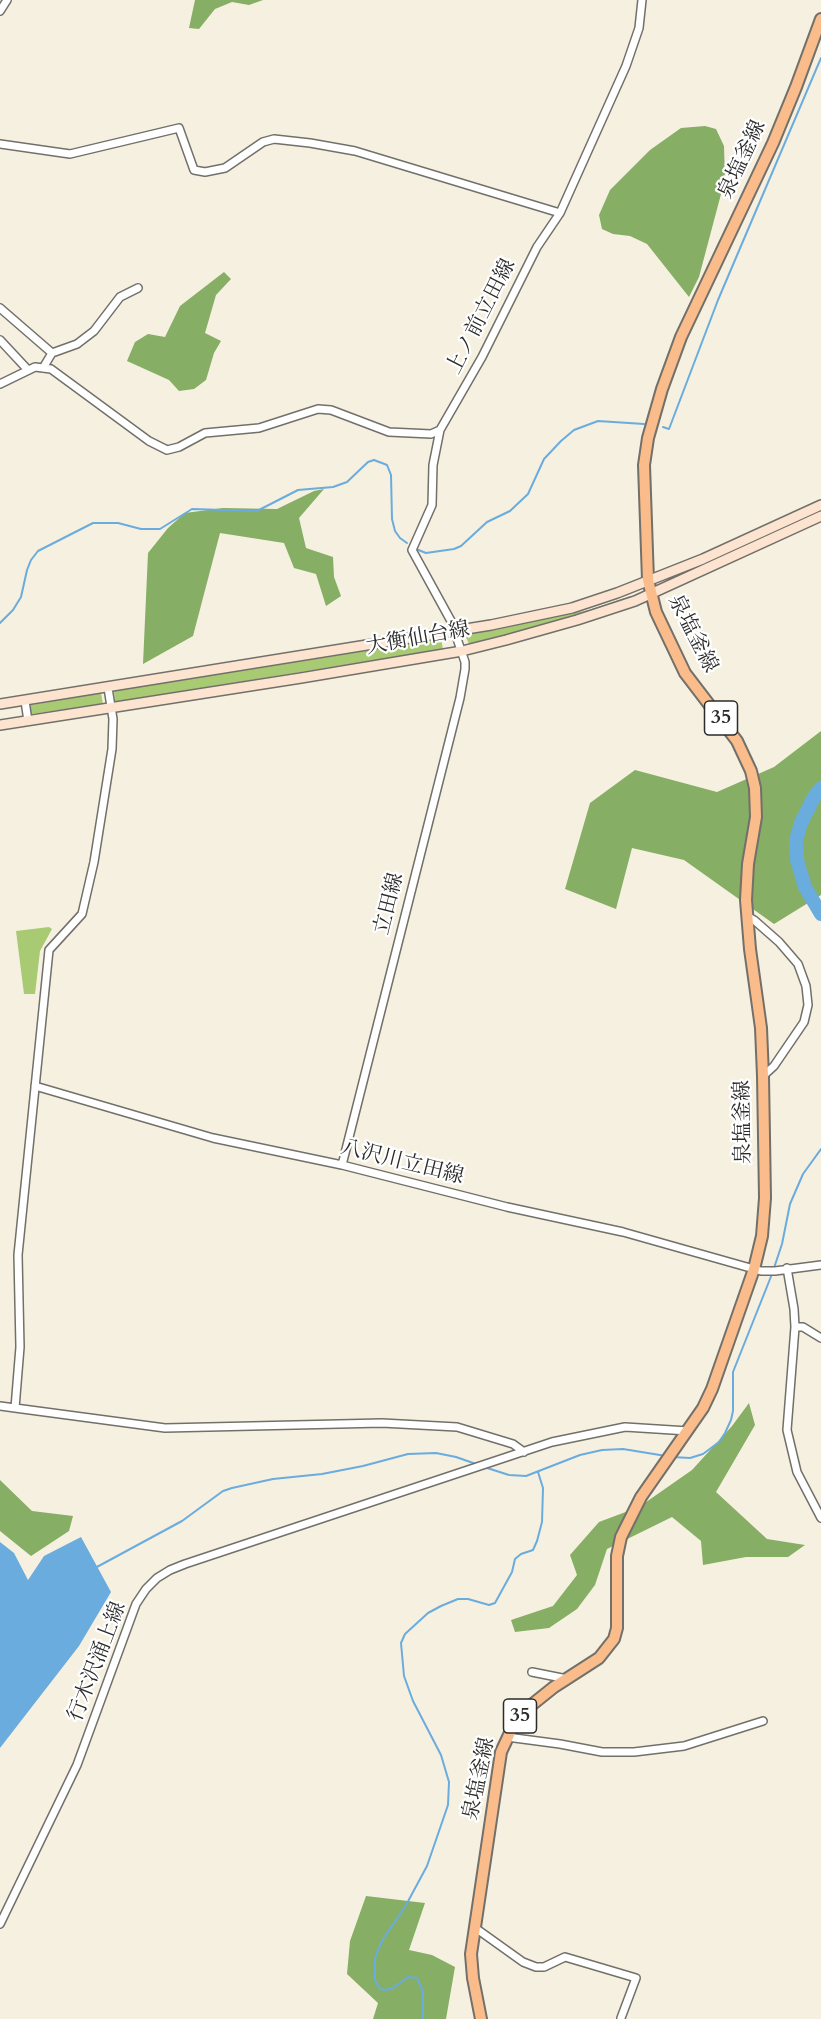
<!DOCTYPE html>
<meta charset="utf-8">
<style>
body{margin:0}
canvas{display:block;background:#f6f0e0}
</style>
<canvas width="821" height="2019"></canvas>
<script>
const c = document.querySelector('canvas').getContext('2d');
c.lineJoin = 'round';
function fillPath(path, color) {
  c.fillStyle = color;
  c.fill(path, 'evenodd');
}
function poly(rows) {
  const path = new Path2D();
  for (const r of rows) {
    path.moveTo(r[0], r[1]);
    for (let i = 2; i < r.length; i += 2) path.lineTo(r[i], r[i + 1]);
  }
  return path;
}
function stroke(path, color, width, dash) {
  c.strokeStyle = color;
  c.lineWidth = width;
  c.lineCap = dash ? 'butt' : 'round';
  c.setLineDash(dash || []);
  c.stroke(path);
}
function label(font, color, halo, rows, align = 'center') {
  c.font = font + ' Cardo,"Noto Serif JP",serif';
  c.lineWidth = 4.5;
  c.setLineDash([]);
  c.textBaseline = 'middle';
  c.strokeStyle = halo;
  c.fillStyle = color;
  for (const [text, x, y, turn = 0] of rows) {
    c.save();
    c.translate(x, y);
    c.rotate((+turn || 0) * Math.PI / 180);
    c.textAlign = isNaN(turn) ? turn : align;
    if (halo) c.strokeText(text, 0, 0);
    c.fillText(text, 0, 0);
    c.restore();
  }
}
fillPath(poly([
 [630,596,631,598,590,611,506,636,469,644,465,635,589,610],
 [441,639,443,649,115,702,114,691],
 [101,693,103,704,31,714,31,705],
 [49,927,52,929,40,951,35,994,24,994,16,931]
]), '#a8ca73');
fillPath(poly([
 [195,0,263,0,249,5,232,2,215,9,199,29,189,28],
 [705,126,716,129,724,146,725,179,699,277,689,297,647,244,630,236,613,234,602,229,599,215,610,190,650,150,681,128],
 [224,272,231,279,216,295,205,333,221,341,214,353,206,380,194,389,179,391,169,380,127,361,135,342,148,334,165,337,180,306],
 [324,489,299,518,306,548,333,557,334,577,341,596,326,606,316,574,294,568,284,543,220,533,193,636,143,664,148,553,168,528,185,513,223,508,277,509,314,491],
 [821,731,821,895,774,924,684,860,632,848,616,909,565,889,590,803,635,770,717,792,774,767],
 [749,1403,755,1425,716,1492,767,1539,805,1545,788,1557,746,1557,703,1565,701,1541,672,1517,607,1549,595,1585,577,1609,549,1628,515,1632,511,1620,553,1606,577,1575,570,1555,599,1522,639,1507,692,1470,732,1426],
 [0,1480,32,1511,73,1516,69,1531,31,1556,0,1531],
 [366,1896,425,1903,409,1950,432,1955,455,1967,446,2019,373,2019,378,2003,347,1974,350,1941]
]), '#86ae65');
fillPath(poly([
 [81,1537,111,1592,79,1646,0,1748,0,1542,14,1553,28,1580,44,1556]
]), '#6aacde');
stroke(poly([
 [663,427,669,429,718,300,821,58],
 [416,549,426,553,454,549,461,546,487,522,510,511,528,494,544,459,561,441,574,430,598,421,644,424],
 [0,623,13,610,21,597,27,570,31,560,38,551,93,523,118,523,141,529,160,529,192,509,257,511,298,490,333,487,347,482,368,462,374,460,387,465,391,475,392,519,395,531,400,538,407,543],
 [774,1268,782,1244,790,1204,803,1174,821,1149],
 [672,1457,690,1458,703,1454,719,1442,725,1433,731,1420,733,1411,733,1372,772,1274],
 [484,1467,509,1475,526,1476,580,1455,602,1450,623,1449,666,1456],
 [95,1568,182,1521,223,1491,232,1488,273,1479,322,1474,363,1466,408,1454,436,1453,456,1457,476,1464],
 [423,2019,423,1991,417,1978,408,1977,393,1988,385,1990,380,1989,375,1980,375,1959,378,1950,383,1939,405,1907,427,1866,448,1805,449,1782,441,1755,413,1701,404,1676,401,1643,405,1634,428,1613,441,1606,458,1599,468,1599,489,1605,495,1603,512,1572,515,1559,521,1554,533,1550,537,1541,542,1522,543,1488,538,1472]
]), '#6aacde', 2);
stroke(poly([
 [821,788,814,797,801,823,796,840,797,860,805,887,821,914]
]), '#6aacde', 14);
const street = poly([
 [0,11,7,0],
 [0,144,70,154,179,128,194,170,205,172,225,168,263,142,274,139,310,143,355,151,560,213],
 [0,308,52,353],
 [0,340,28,370],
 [43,368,52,353,77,344,94,331,120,297,138,288],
 [0,384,35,367,51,369,149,441,167,450,179,447,205,433,259,428,318,409,331,410,389,432,431,434,440,430],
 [108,688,113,719,112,749,94,862,82,914,49,950,18,1255,20,1347,15,1408,165,1428,382,1423,457,1427,513,1444,524,1452],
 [25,701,28,721],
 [747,916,754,920,779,942,798,964,806,986,808,1005,804,1022,774,1066,763,1076],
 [35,1086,213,1138,342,1165,507,1207,623,1232,761,1271,775,1271,821,1265],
 [342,1165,460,698,465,669,465,662,451,621,412,550,432,505,433,465,440,430,482,357,537,247,560,213,626,66,639,28,642,0],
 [787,1268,794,1309,795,1327,787,1430,797,1472,821,1518],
 [795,1327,803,1327,821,1338],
 [0,1406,15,1408],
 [532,1672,567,1679],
 [507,1737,560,1744,602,1752,634,1752,684,1746,763,1721],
 [0,1924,77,1765,136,1604,146,1589,157,1578,170,1570,185,1564,552,1442,625,1427,688,1431],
 [474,1927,523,1962,536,1967,544,1967,565,1957,636,1978,621,2018]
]);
const secondary = poly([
 [0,704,491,625,572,608,617,593,703,559,821,505],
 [0,725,301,678,462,651,506,640,577,620,635,601,821,516]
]);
const primary = poly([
 [481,2019,473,1978,471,1954,501,1752,515,1722,524,1711,554,1687,599,1658,614,1639,617,1628,617,1556,621,1537,641,1497,703,1408,712,1389,754,1269,762,1236,765,1198,763,1076,761,1028,750,949,746,900,748,864,756,817,755,788,751,771,737,741,685,673,656,612,648,580,644,465,648,438,662,389,681,337,773,143,796,87,821,19]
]);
stroke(street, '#72706a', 10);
stroke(secondary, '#72706a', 12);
stroke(primary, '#72706a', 14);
stroke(street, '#fff', 7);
stroke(secondary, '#fde4d0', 9);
stroke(primary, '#f9bc8a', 10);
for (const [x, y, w] of [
 [721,718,33],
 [520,1716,33]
]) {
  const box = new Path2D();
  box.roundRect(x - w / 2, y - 17, w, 34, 4.5);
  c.fillStyle = '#fff';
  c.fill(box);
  stroke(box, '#2b2b2b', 1.5);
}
label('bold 20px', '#2b2b2b', null, [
 ["35",721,718],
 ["35",520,1716]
]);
label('21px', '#2b2b2b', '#fff', [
 ["泉塩釜線",743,160,-65],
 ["上ノ前立田線",482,317,-63],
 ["泉塩釜線",692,634,63],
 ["大衡仙台線",418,639,-10],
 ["立田線",390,904,-76],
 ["泉塩釜線",744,1122,-91],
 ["八沢川立田線",402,1163,14],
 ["行木沢涌上線",98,1662,-69],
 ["泉塩釜線",480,1779,-78]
]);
</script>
